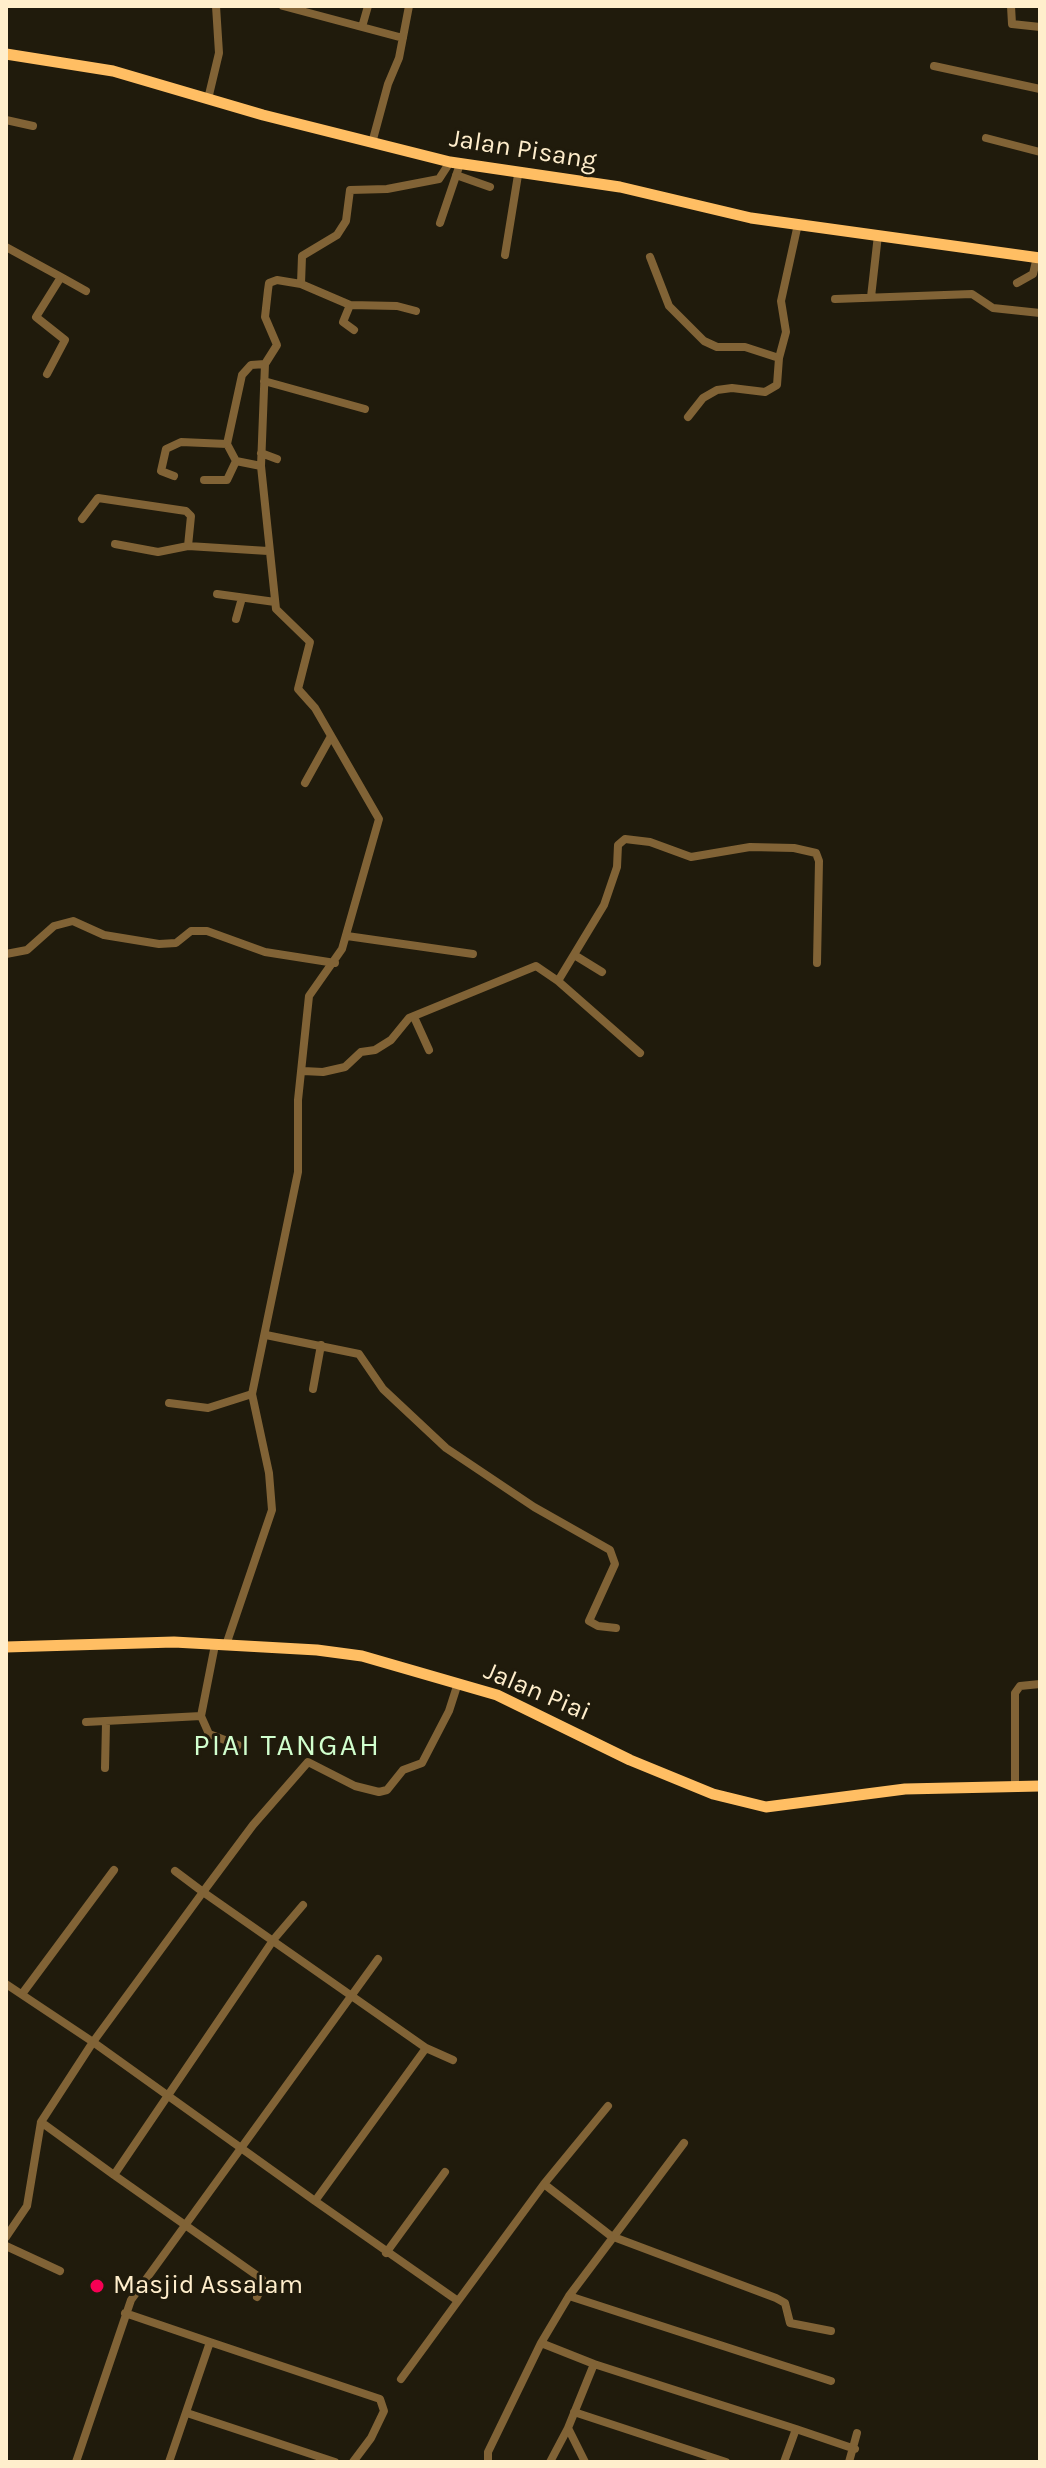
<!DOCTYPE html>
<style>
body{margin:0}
#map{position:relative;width:1046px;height:2468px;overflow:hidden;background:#201b0c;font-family:Karla,sans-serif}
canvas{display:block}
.frame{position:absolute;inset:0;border:8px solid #fec;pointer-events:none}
</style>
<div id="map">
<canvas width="1046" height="2468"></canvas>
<div class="frame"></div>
</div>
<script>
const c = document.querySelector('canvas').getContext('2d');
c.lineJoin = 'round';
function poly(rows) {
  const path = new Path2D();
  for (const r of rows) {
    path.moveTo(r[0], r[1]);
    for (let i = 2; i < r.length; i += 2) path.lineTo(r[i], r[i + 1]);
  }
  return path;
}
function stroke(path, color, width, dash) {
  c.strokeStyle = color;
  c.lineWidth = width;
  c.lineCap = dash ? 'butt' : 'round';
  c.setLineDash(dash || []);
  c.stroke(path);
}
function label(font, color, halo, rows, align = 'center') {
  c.font = font + ' Karla,sans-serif';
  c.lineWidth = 6;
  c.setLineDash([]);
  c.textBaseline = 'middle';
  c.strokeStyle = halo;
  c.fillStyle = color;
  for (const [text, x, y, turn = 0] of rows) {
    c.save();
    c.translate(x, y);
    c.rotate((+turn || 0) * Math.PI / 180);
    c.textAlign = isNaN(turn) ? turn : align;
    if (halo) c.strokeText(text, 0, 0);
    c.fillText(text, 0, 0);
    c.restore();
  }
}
stroke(poly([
 [283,6,403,38],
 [1011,6,1012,24,1040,27],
 [362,27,368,6],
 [934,66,1040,89],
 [208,99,219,53,216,6],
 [6,120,33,126],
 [986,138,1040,152],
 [372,143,388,84,399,58,409,6],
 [456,175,490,187],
 [440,223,460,164],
 [6,247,61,277,36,317,65,340,47,374],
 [505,255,518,175],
 [650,257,669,306,704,341,717,347,745,347,779,358],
 [61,277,86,291],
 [1017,283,1033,274,1037,257],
 [301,284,350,305,397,306,416,311],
 [871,297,878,235],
 [835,299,972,294,993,308,1040,313],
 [350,305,343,322,354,330],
 [264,381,365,409],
 [688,417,703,398,717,390,732,388,765,392,777,385,779,358,786,332,781,301,798,224],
 [261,453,277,459],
 [261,466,236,461,227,444,242,375,251,365,265,364],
 [174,476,161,471,166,449,181,442,227,444],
 [204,480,227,480,236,461],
 [82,519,98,498,186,511,191,516,188,546],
 [115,544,158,552,188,546,268,551],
 [217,594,275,602],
 [236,619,242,598],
 [305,783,330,738],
 [347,936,473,954],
 [6,954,27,950,54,926,73,921,104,935,159,944,176,943,191,931,207,931,265,952,335,963],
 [576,956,602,972],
 [558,981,604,905,617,867,618,845,625,839,650,842,691,857,750,847,794,848,816,853,819,861,817,963],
 [414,1017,429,1050],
 [303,1071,323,1072,345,1067,361,1052,375,1050,391,1040,409,1018,536,966,558,981,640,1053],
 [266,1335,359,1354,383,1389,446,1448,534,1507,610,1550,615,1564,589,1621,598,1626,616,1628],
 [313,1389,321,1345],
 [169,1403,208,1408,252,1394],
 [226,1645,272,1510,269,1473,252,1394,298,1172,298,1100,309,996,342,949,379,819,315,708,298,689,310,642,276,609,261,466,265,364,277,345,265,317,268,290,269,283,277,280,301,284,302,256,337,235,346,221,350,190,387,189,439,179,450,162],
 [201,1716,215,1645],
 [86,1722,201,1716,209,1734,238,1745],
 [105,1768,106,1723],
 [1015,1787,1015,1693,1020,1686,1040,1684],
 [175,1871,203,1892,253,1825,308,1762,355,1786,379,1792,387,1790,403,1770,422,1763,449,1711,458,1683],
 [6,1984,93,2042,315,2201,426,2048,203,1892,93,2042,41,2122,27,2206,6,2237],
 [22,1994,114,1870],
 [426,2048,453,2060],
 [41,2122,114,2175,274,1939,303,1905],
 [684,2143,569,2296,831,2381],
 [114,2175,262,2279,263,2285,257,2297],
 [544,2184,611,2236,776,2298,785,2303,790,2323,831,2331],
 [315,2201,458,2301,544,2184,608,2106],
 [6,2246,60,2271],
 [386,2253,445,2172],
 [125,2313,210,2342,169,2462],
 [210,2342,380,2399,384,2411,371,2438,353,2462],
 [541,2343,594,2364],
 [401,2379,458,2301],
 [574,2412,726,2462],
 [187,2413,335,2462],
 [796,2429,855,2449],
 [76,2462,131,2300,378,1959],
 [488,2462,488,2452,541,2343,569,2296],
 [550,2462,568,2428],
 [585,2462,568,2428,594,2364,796,2429,784,2462],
 [849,2462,857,2433]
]), '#816336', 8);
stroke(poly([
 [6,54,113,71,263,115,450,162,620,187,751,218,1040,258],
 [6,1647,174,1642,317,1650,362,1656,497,1695,630,1760,713,1794,766,1807,905,1789,1040,1786]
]), '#ffbe63', 11);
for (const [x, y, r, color] of [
 [97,2286,8,"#f70054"]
]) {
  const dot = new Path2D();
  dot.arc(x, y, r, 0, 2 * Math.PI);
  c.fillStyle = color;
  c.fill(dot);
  stroke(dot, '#201b0c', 3);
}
label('26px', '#fec', '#201b0c', [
 ["Jalan Pisang",523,150,9],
 ["Jalan Piai",537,1692,23]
]);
label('26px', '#fec', '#201b0c', [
 ["Masjid Assalam",113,2286]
], 'left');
c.letterSpacing = '2px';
label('30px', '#d1ffce', '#201b0c', [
 ["PIAI TANGAH",287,1746]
]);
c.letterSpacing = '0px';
</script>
